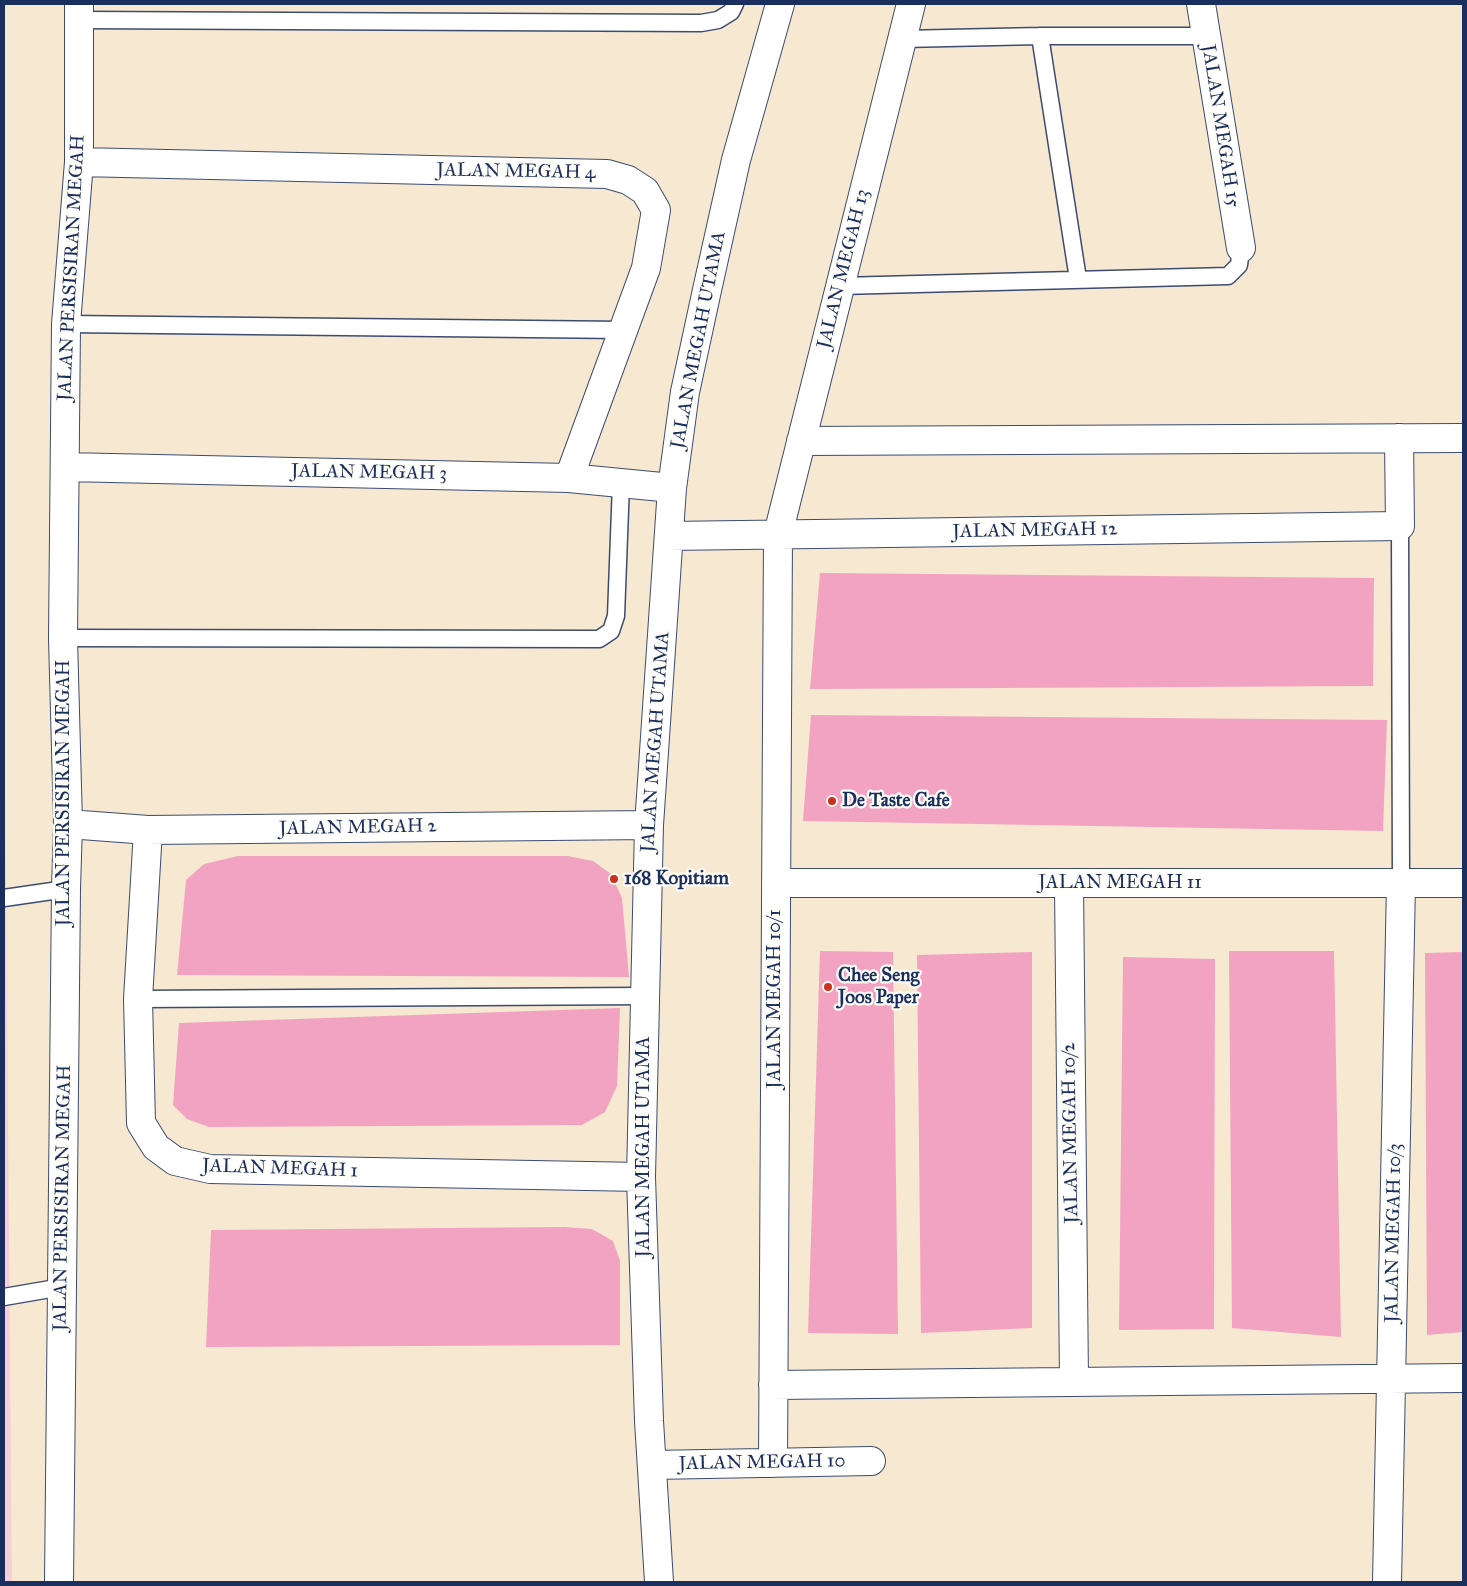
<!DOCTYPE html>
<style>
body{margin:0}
#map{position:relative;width:1467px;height:1586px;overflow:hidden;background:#f6e8d1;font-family:"IM FELL Great Primer",serif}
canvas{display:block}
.frame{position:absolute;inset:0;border:5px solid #1b2f5e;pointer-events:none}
</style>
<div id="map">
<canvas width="1467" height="1586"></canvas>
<div class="frame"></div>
</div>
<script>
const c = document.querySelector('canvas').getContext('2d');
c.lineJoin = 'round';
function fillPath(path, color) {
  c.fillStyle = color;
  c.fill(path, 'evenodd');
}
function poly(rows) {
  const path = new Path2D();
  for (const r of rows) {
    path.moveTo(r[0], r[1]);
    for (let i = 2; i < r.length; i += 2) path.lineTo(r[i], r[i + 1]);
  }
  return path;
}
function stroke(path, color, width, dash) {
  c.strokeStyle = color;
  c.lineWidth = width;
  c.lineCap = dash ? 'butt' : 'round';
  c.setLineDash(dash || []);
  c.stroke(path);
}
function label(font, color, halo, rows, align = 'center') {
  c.font = font + ' "IM FELL Great Primer",serif';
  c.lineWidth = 4.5;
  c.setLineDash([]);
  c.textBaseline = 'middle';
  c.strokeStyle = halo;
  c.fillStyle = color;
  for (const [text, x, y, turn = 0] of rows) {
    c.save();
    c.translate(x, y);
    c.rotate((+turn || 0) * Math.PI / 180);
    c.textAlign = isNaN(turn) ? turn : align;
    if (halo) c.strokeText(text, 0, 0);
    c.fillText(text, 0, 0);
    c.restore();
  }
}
fillPath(poly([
 [4,683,12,1582,4,1582]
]), '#f6cfd8');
fillPath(poly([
 [820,573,1374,578,1373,686,810,689],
 [811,715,1387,720,1383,831,803,821],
 [238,856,568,856,593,861,611,874,622,898,629,977,177,975,186,880,204,864],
 [820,951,893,952,898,1334,808,1333],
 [1229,951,1334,951,1341,1337,1232,1328],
 [1032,952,1032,1328,921,1333,917,955],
 [1463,952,1463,1332,1427,1335,1425,953],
 [1123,957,1215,959,1214,1329,1119,1330],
 [620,1008,617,1086,605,1112,582,1125,209,1127,187,1119,173,1105,179,1023],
 [565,1227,592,1229,613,1241,620,1261,620,1345,206,1347,211,1230]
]), '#f2a3c1');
const lane = poly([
 [79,20,701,23,718,20,731,12,735,4],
 [1040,36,1078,279],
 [902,39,1040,36,1206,36],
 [840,286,1228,276,1239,265,1241,248],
 [66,324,623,330],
 [1400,526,1401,883],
 [63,638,599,639,611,631,616,616,621,483],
 [4,898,66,889],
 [138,999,645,996],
 [4,1297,62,1287]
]);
const street = poly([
 [1201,4,1241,248],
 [79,162,607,174,628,180,645,191,656,210,646,268,569,478],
 [801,441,1463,438],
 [65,467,569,478,672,488],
 [669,536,1400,526,1399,438],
 [68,824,148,830,649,825],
 [148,830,138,999,141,1123,156,1147,175,1161,210,1169,641,1177],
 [776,883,1463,883],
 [1069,883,1074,1382],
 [773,1385,1463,1378],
 [773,1463,778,534,911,4],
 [652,1465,871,1461],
 [59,1582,66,889,68,824,63,638,66,324,79,162,79,4],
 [659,1582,649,1421,641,1177,649,825,672,488,685,392,707,290,736,160,780,4],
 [1387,1582,1401,883]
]);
stroke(lane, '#3c4b6f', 19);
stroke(street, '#3c4b6f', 30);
stroke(lane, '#fff', 16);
stroke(street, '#fff', 28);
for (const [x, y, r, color] of [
 [832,801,5,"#c8321e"],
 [614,879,5,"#c8321e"],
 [828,987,5,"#c8321e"]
]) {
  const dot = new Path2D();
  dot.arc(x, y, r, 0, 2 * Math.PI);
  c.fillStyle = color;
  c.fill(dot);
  stroke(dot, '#fdfcf7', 2);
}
label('19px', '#1b2f5e', '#fdfcf7', [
 ["JALAN MEGAH 15",1220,126,81],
 ["JALAN MEGAH 4",516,172,1],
 ["JALAN PERSISIRAN MEGAH",72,268,-87],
 ["JALAN MEGAH 13",844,269,-76],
 ["JALAN MEGAH UTAMA",699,340,-79],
 ["JALAN MEGAH 3",369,473,1],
 ["JALAN MEGAH 12",1035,531,-1],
 ["JALAN MEGAH UTAMA",656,742,-86],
 ["JALAN PERSISIRAN MEGAH",64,793,-90],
 ["JALAN MEGAH 2",358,828,-1],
 ["JALAN MEGAH 11",1120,883],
 ["JALAN MEGAH 10/1",775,999,-90],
 ["JALAN MEGAH 10/2",1071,1133,-91],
 ["JALAN MEGAH UTAMA",644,1147,-90],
 ["JALAN MEGAH 1",280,1169,2],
 ["JALAN PERSISIRAN MEGAH",63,1198,-89],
 ["JALAN MEGAH 10/3",1394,1233,-89],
 ["JALAN MEGAH 10",762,1463,-1]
]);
label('bold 19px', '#1b2f5e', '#fdfcf7', [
 ["De Taste Cafe",842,801],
 ["168 Kopitiam",624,879],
 ["Chee Seng",838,976],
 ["Joos Paper",838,998]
], 'left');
</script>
